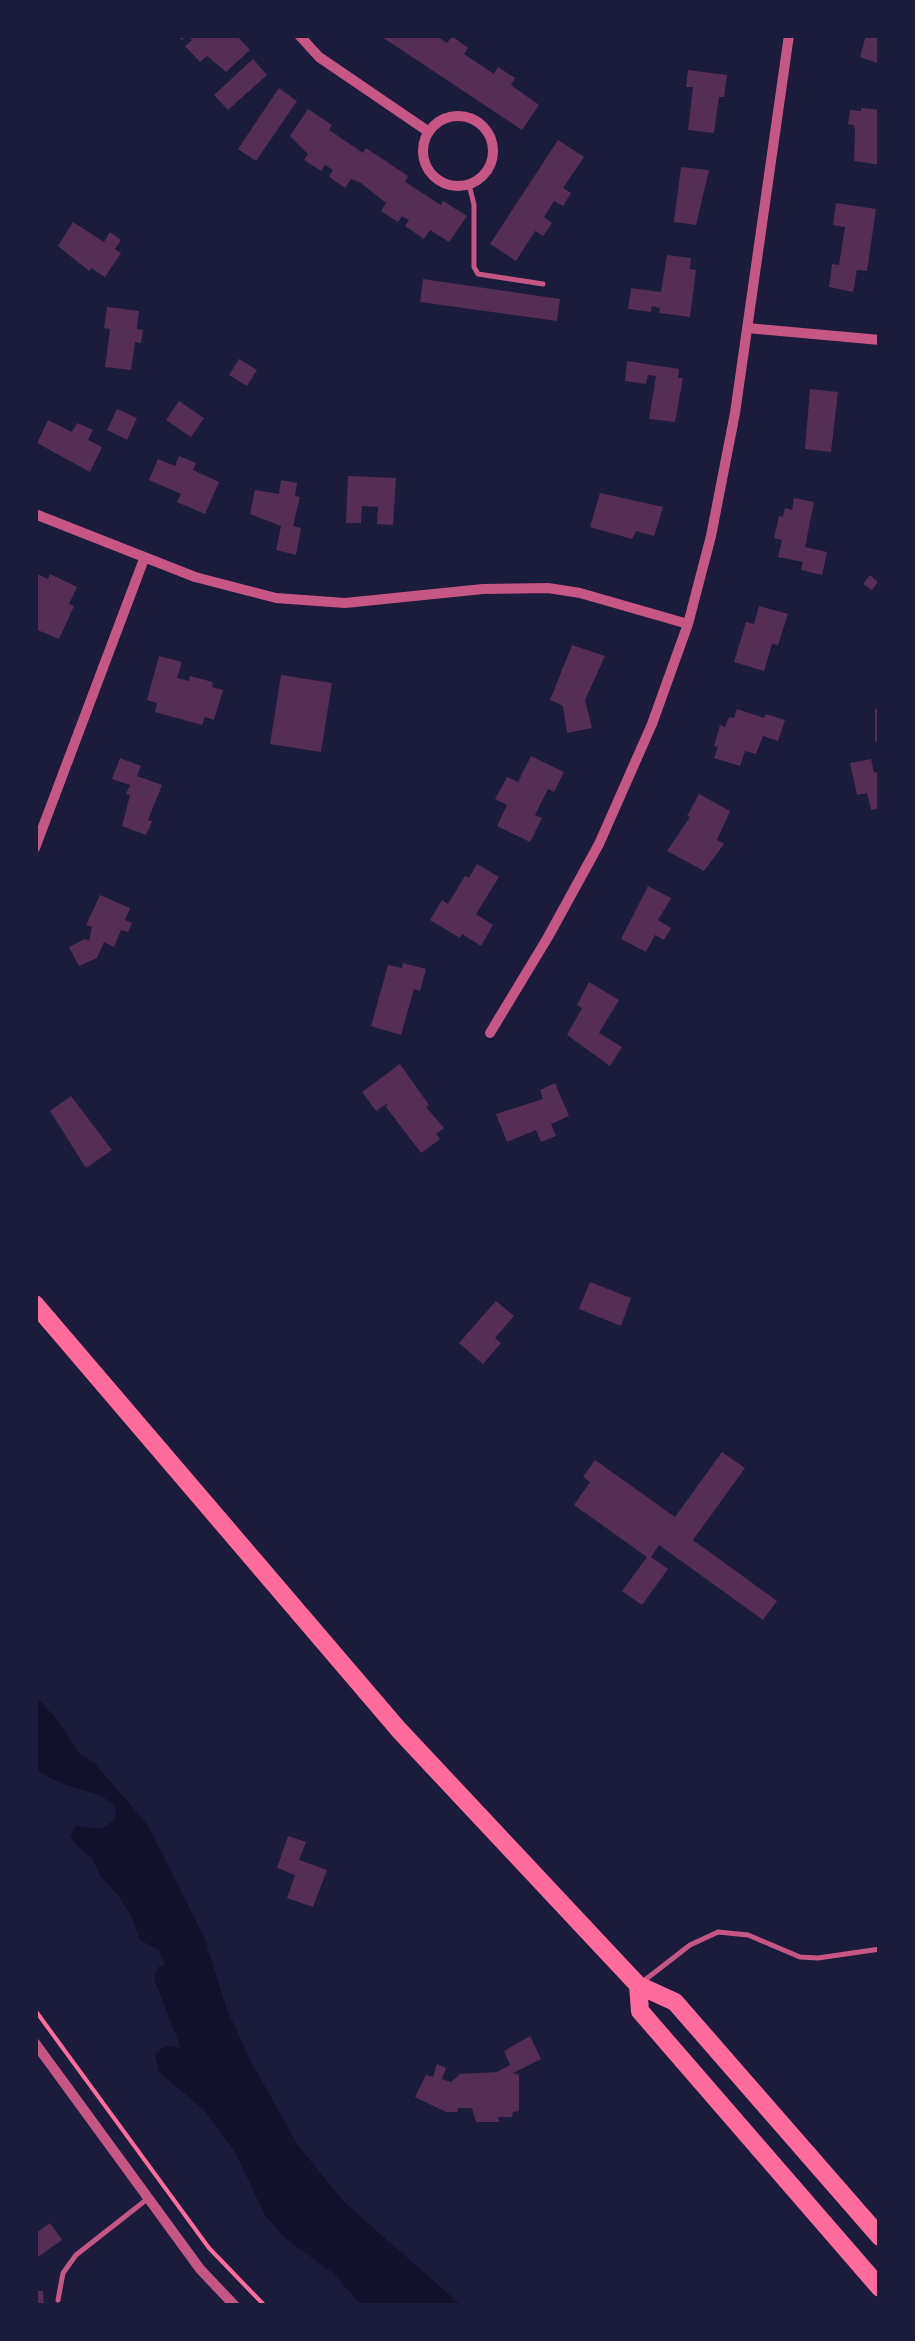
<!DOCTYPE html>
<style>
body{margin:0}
#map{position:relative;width:915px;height:2341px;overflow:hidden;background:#1b1b3a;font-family:Barlow,sans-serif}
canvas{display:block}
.frame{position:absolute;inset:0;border:38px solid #1b1b3a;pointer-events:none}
</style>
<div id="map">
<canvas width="915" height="2341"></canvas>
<div class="frame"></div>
</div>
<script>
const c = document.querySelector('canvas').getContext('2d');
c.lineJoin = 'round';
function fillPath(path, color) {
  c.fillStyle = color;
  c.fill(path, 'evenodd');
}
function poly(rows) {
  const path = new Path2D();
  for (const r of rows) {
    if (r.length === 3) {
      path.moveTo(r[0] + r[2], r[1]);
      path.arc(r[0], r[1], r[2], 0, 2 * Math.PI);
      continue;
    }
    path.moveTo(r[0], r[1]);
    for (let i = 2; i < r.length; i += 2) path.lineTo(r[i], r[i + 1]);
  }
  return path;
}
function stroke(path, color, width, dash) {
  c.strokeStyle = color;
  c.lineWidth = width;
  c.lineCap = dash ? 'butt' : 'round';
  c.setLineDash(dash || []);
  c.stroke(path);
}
fillPath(poly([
 [35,1696,54,1716,80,1754,94,1763,147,1824,205,1939,226,2007,248,2056,297,2144,344,2202,462,2306,362,2306,334,2274,285,2238,265,2215,234,2150,203,2109,159,2072,155,2054,165,2046,181,2048,154,1979,158,1967,165,1966,159,1950,140,1940,132,1917,117,1894,100,1875,92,1858,75,1844,70,1835,76,1826,102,1829,115,1819,116,1807,102,1796,63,1784,35,1770]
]), '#12122b');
fillPath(poly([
 [177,35,236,35,250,50,226,72,207,56,200,62,185,46,192,40,188,35,182,40],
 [379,35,435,35,447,43,452,36,468,48,464,54,494,74,498,67,515,78,511,85,539,105,522,130],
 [866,35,880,35,880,64,860,57],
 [253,59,267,75,228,110,214,95],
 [688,70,727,75,724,97,719,97,714,133,688,130,693,87,686,87],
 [279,88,297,101,256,161,238,149],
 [861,108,880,110,880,165,854,161,855,131,854,125,848,124,850,110,861,111],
 [308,109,332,125,329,130,363,153,366,148,408,176,405,182,441,205,443,201,467,216,449,242,430,230,424,239,405,226,409,220,402,216,398,222,381,211,386,203,361,183,351,179,345,188,329,177,333,170,325,165,321,171,304,160,308,154,290,136],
 [558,140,584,157,563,188,571,193,563,206,554,201,544,217,552,223,543,236,535,231,516,261,490,244],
 [681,167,709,170,696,225,674,222],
 [836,203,876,209,867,271,857,270,853,292,829,287,832,264,839,265,845,227,833,225],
 [73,222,104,242,110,232,121,240,115,249,121,253,105,277,91,268,89,271,58,246],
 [667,255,691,258,690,269,696,270,690,317,659,313,660,308,652,306,651,312,628,309,631,288,661,292],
 [423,279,560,299,557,321,420,302],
 [107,307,139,311,137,329,143,330,141,343,135,342,131,370,105,367,110,329,104,328],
 [239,359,257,370,247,386,229,375],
 [627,361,679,369,678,378,683,378,675,422,649,419,656,376,648,375,646,384,625,381],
 [810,389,838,392,831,452,805,449],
 [179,401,204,418,191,437,166,420],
 [117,409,137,418,127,440,107,430],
 [48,420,72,432,77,423,93,430,88,440,102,447,90,472,37,443],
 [179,456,196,463,193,470,219,482,205,514,177,502,181,494,149,480,158,459,175,466],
 [348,476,396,478,393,525,377,524,378,507,362,506,361,523,346,523],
 [281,480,297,483,295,496,300,497,293,526,301,528,296,555,276,550,281,526,250,514,255,490,279,494],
 [600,493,663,507,654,536,636,531,632,539,590,527],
 [794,498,814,502,805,547,827,552,822,575,801,570,803,562,778,557,782,540,774,538,779,516,783,517,785,508,792,510],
 [35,573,48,579,50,574,77,587,69,604,74,606,59,639,35,629],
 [870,575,878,582,872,590,863,584],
 [759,606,788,614,778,645,772,644,764,671,734,662,746,622,754,624],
 [572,645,605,656,585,700,592,728,567,733,563,706,550,700],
 [159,656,182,662,177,678,189,681,190,676,213,682,212,687,223,690,214,720,205,717,202,725,155,712,157,703,147,700],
 [281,675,332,683,321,752,270,744],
 [880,708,880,741,875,742,875,709],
 [737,709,764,718,766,714,785,720,778,741,763,736,756,754,745,751,740,766,714,758,718,747,714,746,720,725,725,727,729,717,734,718],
 [531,756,564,772,554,792,548,789,535,815,542,818,530,842,497,826,507,805,495,799,507,777,518,782],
 [120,758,141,766,137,776,162,785,148,820,152,821,146,835,122,826,130,795,126,794,130,785,112,779],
 [871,759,874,773,880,771,880,808,871,810,867,793,857,795,850,763],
 [699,794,730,811,717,840,724,844,704,871,667,851,690,817,687,816],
 [477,864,499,877,476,914,493,925,481,946,462,934,460,938,430,920,442,900,448,904,465,876,469,878],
 [648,886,671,898,658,920,671,928,664,940,655,935,646,952,621,939],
 [100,895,130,908,125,920,132,923,128,932,121,930,114,947,104,942,97,958,79,966,69,947,85,939,89,941,92,927,86,925],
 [403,963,426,969,420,991,414,989,401,1035,371,1026,388,965,402,968],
 [589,982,619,1000,599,1033,622,1047,610,1066,567,1035,582,1008,577,1005],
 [400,1064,429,1105,426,1107,444,1128,436,1134,440,1139,421,1153,386,1107,388,1103,376,1111,362,1092],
 [555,1083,569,1116,551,1124,556,1136,541,1142,536,1130,507,1142,496,1114,543,1099,540,1090],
 [71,1096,112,1150,86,1168,50,1111],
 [590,1282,631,1298,621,1326,579,1309],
 [496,1301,514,1316,495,1338,501,1343,483,1364,459,1343],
 [722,1452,745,1468,693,1540,777,1601,763,1620,659,1545,651,1557,668,1569,642,1605,622,1591,647,1557,574,1505,590,1482,583,1477,595,1460,675,1517],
 [288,1836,306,1842,299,1860,327,1870,313,1907,287,1898,295,1875,277,1868],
 [530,2036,541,2059,513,2073,519,2075,519,2111,513,2112,512,2117,498,2117,499,2122,476,2122,472,2108,458,2108,457,2112,446,2112,415,2097,426,2075,433,2077,437,2064,446,2068,442,2079,451,2082,460,2074,497,2072,510,2065,504,2051],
 [50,2223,62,2240,35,2259,35,2234],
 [35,2291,43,2291,44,2306,35,2306]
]), '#542f53');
stroke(poly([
 [35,2010,209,2248,265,2306]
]), '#ff6b9d', 4);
stroke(poly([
 [469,184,474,205,474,267,478,274,543,284],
 [641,1983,690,1945,718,1932,748,1935,800,1957,818,1958,880,1949],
 [58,2300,63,2273,76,2255,146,2200]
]), '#c65784', 5);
stroke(poly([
 [299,35,319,57,429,132],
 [458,151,35],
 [747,328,880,340],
 [35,514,195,577,276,598,345,603,483,589,548,588,580,593,688,624],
 [35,848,144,559],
 [490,1033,548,937,599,844,652,724,688,624,711,536,735,413,789,35],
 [35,2043,200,2269,235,2306]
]), '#c65784', 10);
stroke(poly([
 [35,1304,399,1730,638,1985,675,2002,880,2237],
 [638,1985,640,2011,880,2288]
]), '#ff6b9d', 18);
</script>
